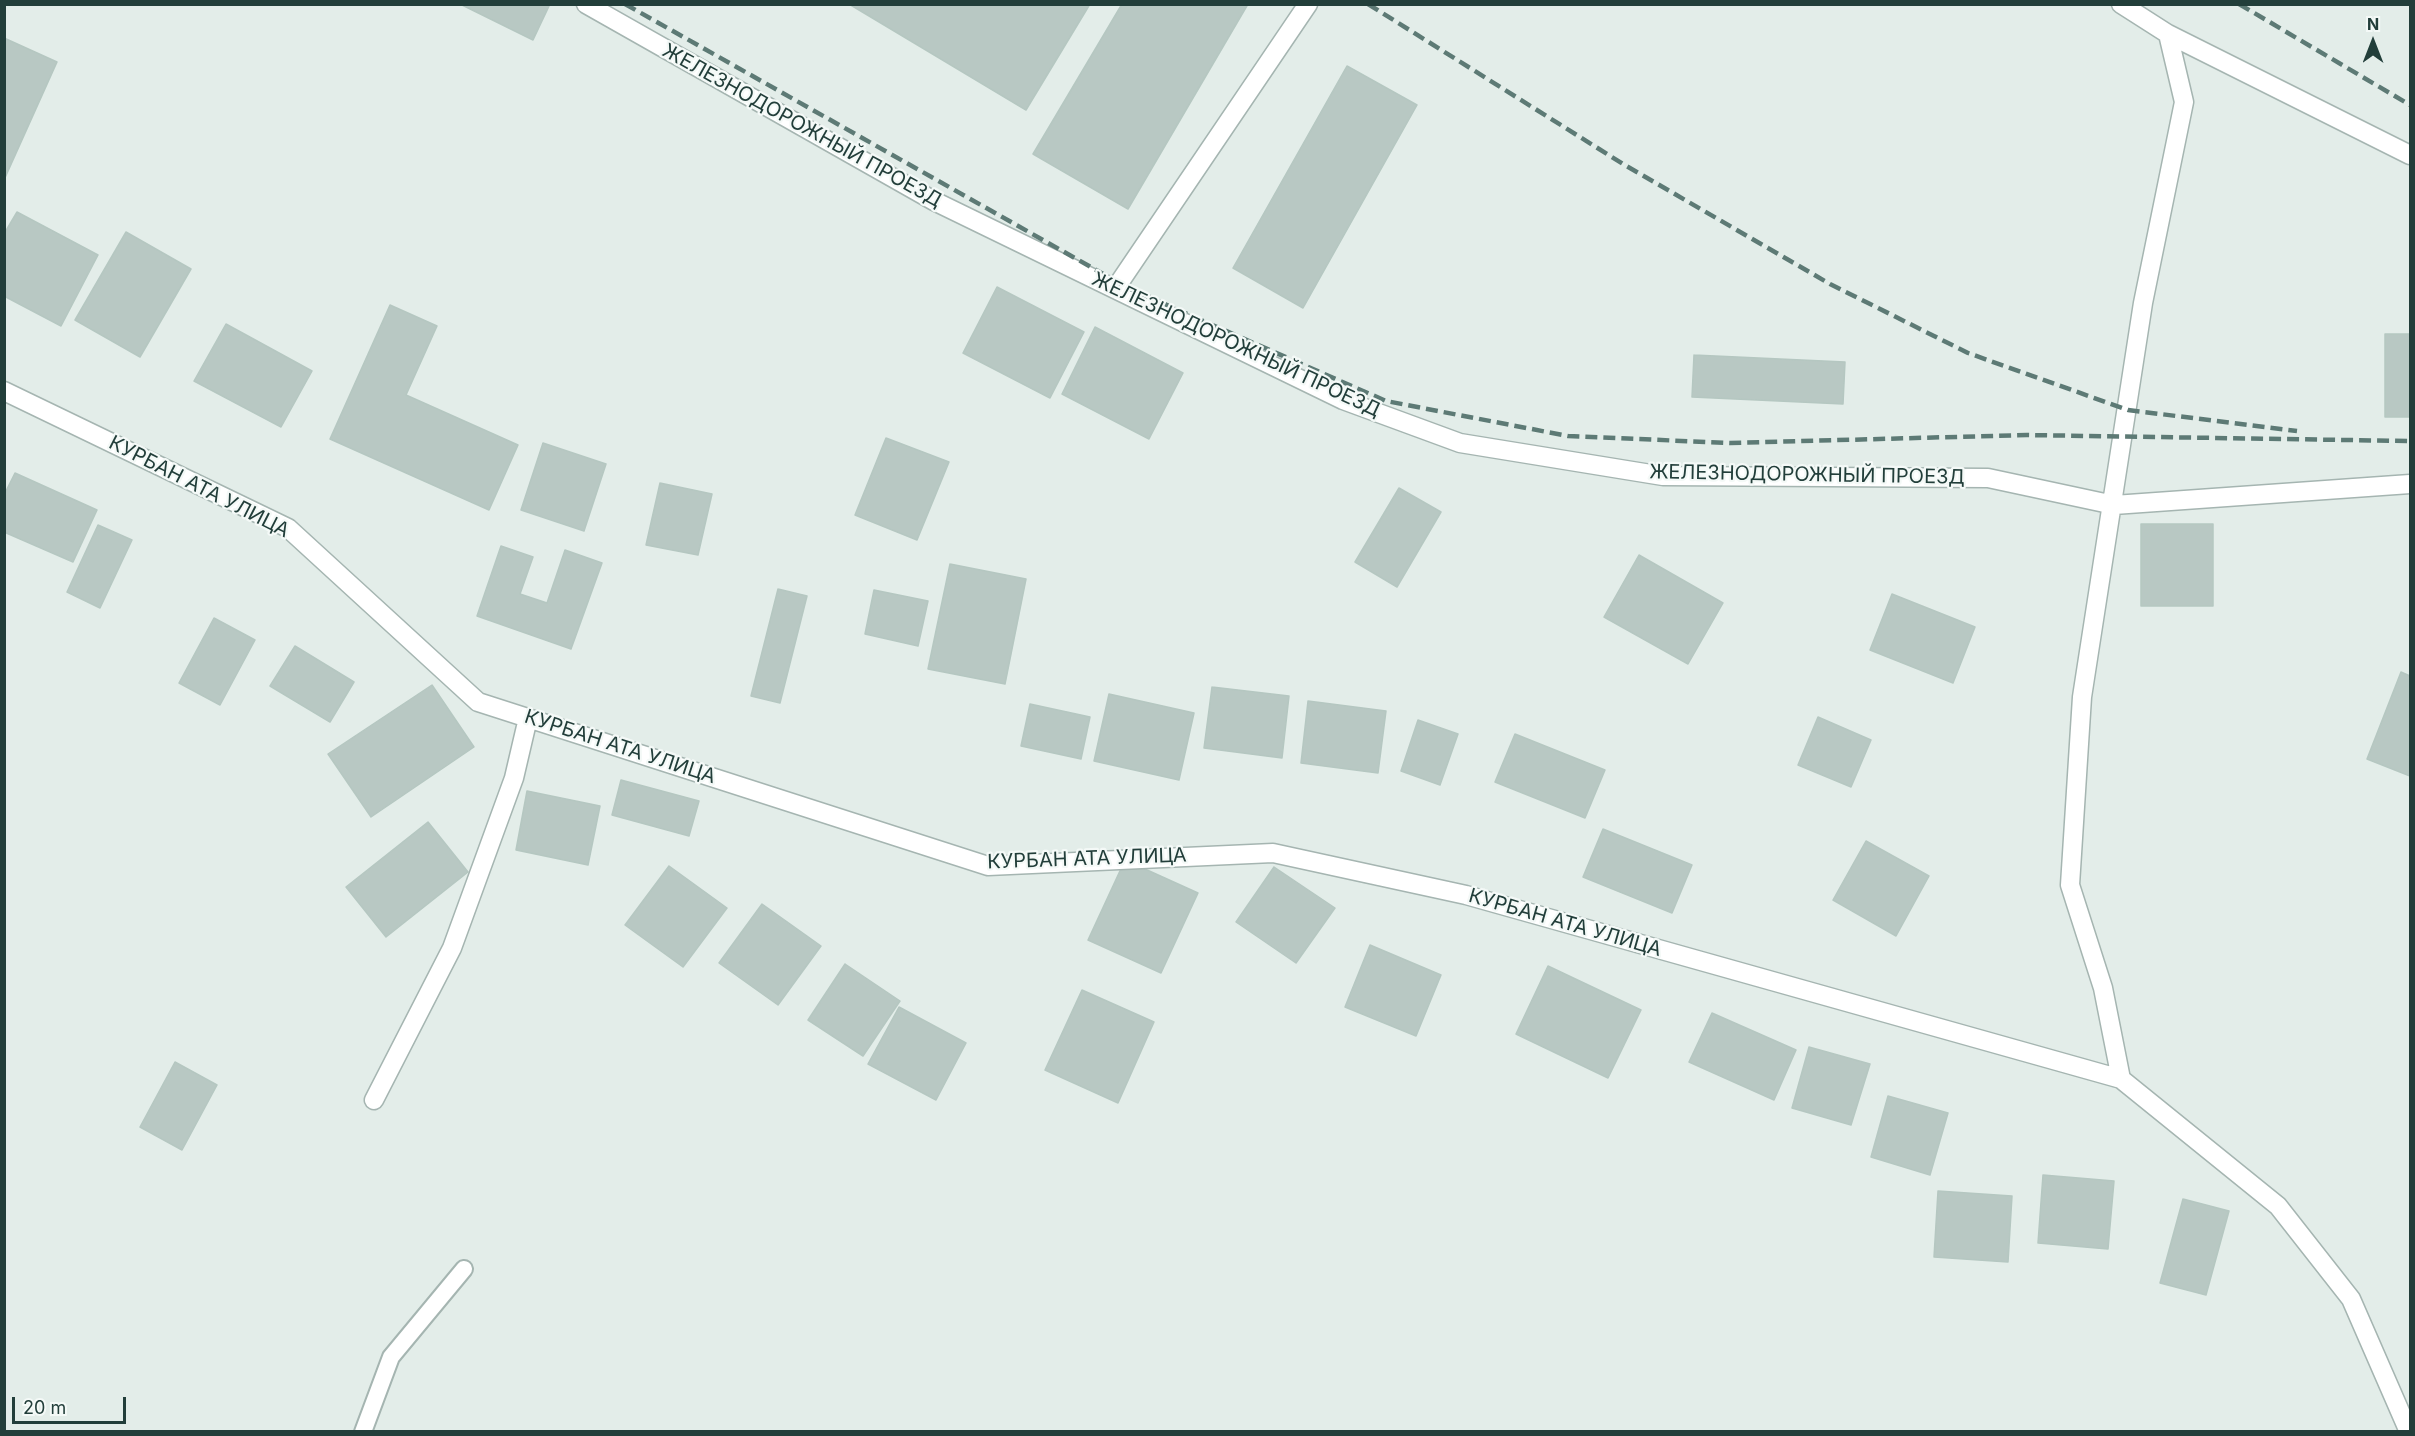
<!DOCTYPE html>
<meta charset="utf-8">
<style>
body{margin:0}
#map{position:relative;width:2415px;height:1436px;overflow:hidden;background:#e3ede9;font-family:Inter,sans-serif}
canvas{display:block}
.frame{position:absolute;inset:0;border:6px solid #223e3a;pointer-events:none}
.north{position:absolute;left:2343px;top:12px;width:60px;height:60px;-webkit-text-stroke:4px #f4f9f7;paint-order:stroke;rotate:0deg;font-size:16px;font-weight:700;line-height:24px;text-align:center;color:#223e3a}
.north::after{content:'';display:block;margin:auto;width:21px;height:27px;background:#223e3a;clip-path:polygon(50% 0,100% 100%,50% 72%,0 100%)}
.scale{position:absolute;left:12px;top:1397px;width:114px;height:27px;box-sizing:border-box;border:3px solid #223e3a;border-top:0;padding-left:8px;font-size:18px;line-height:21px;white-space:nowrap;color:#223e3a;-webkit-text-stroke:4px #f4f9f7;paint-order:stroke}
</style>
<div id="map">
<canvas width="2415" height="1436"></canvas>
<div class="frame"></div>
<div class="north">N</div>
<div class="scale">20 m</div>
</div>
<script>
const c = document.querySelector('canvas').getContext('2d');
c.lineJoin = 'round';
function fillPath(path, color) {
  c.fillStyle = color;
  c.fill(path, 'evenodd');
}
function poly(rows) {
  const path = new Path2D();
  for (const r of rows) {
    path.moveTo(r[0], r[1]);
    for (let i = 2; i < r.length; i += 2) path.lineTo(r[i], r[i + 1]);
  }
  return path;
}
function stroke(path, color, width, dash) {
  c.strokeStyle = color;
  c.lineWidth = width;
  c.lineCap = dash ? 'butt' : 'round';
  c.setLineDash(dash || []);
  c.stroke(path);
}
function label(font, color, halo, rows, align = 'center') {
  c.font = font + ' Inter,sans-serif';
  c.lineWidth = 4.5;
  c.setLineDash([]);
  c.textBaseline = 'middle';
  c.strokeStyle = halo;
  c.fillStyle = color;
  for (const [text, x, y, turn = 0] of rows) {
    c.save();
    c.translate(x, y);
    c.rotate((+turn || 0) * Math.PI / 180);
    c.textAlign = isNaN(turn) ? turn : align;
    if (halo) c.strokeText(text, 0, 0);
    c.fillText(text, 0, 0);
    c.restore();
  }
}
const building = poly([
 [460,4,550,4,533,40,460,4],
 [849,4,1090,4,1026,110,849,4],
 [1122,4,1248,4,1128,209,1033,154,1122,4],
 [4,38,57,62,4,180,4,38],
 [1347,66,1417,105,1303,308,1233,268,1347,66],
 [17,212,98,255,61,326,4,296,4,234,17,212],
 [126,232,191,269,140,357,75,320,126,232],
 [997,287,1084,332,1050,398,963,353,997,287],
 [390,305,437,326,406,395,518,445,489,510,330,439,390,305],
 [226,324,312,371,281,427,194,381,226,324],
 [1095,327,1183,373,1149,439,1062,394,1095,327],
 [2385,334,2410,334,2410,417,2385,417,2385,334],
 [1694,355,1845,362,1843,404,1692,397,1694,355],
 [886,438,949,462,917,540,855,515,886,438],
 [543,443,606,464,584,531,521,510,543,443],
 [15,473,97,510,73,562,4,532,4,495,15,473],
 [660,483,712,494,698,555,646,545,660,483],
 [1399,488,1441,512,1397,587,1355,562,1399,488],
 [2141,524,2213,524,2213,606,2141,606,2141,524],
 [98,525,132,540,100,608,67,592,98,525],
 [501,546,533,557,520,594,547,603,565,550,602,563,571,649,477,616,501,546],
 [1639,555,1723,603,1688,664,1604,617,1639,555],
 [950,564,1026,579,1005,684,928,669,950,564],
 [778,589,807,596,780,703,751,696,778,589],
 [874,590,928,601,918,646,865,634,874,590],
 [1892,594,1975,627,1953,683,1870,650,1892,594],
 [214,618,255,640,220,705,179,683,214,618],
 [295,646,354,682,330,722,270,686,295,646],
 [2401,672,2410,676,2410,776,2367,759,2401,672],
 [432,685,474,747,371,817,328,754,432,685],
 [1212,687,1289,696,1282,758,1204,748,1212,687],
 [1109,694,1194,713,1179,780,1094,761,1109,694],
 [1308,701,1386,711,1378,773,1301,763,1308,701],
 [1030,704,1090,717,1081,759,1021,746,1030,704],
 [1818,717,1871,740,1851,787,1798,765,1818,717],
 [1418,720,1458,734,1440,785,1401,771,1418,720],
 [1515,734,1605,770,1585,818,1495,782,1515,734],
 [621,780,699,801,689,836,612,815,621,780],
 [527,791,600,806,588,865,516,850,527,791],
 [428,822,468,872,386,937,346,887,428,822],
 [1603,829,1692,865,1672,913,1583,877,1603,829],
 [1866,841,1929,876,1896,936,1833,900,1866,841],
 [1125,860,1198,893,1161,973,1088,940,1125,860],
 [669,866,727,908,683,967,625,925,669,866],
 [1274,867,1335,908,1296,963,1236,922,1274,867],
 [762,904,821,946,778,1005,719,963,762,904],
 [1370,945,1441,975,1416,1036,1345,1007,1370,945],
 [845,964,900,1001,863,1056,808,1020,845,964],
 [1548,966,1641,1010,1608,1078,1516,1034,1548,966],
 [1082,990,1154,1022,1118,1103,1045,1070,1082,990],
 [899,1007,966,1043,936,1100,868,1064,899,1007],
 [1712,1013,1796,1050,1774,1100,1689,1062,1712,1013],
 [1809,1047,1870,1064,1851,1125,1792,1108,1809,1047],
 [175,1062,217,1085,182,1150,140,1127,175,1062],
 [1888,1096,1948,1113,1930,1175,1871,1157,1888,1096],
 [2043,1175,2114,1181,2108,1249,2038,1243,2043,1175],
 [1938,1191,2012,1196,2008,1262,1934,1257,1938,1191],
 [2183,1199,2229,1211,2206,1295,2160,1283,2183,1199]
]);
fillPath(building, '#b8c8c3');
stroke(building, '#b5c7c1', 1.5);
const service = poly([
 [363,1432,391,1357,464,1269]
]);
const minor = poly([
 [586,4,934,201,1343,400,1460,443,1663,476,1988,478,2114,505,2410,484],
 [2121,4,2168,34,2184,102,2143,303,2082,697,2070,885,2103,988,2121,1079,2278,1206,2351,1299,2409,1432],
 [2168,34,2410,155],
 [1115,289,1308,4],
 [4,391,288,528,478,702,988,866,1273,853,1466,895,2121,1079],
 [374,1100,452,948,514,778,528,718]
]);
stroke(service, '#a5b5b1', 20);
stroke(minor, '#a5b5b1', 21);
stroke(service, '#fff', 16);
stroke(minor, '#fff', 18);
stroke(poly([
 [625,4,1128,288,1386,401,1568,436,1730,443,2027,435,2410,441],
 [1368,4,1623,164,1830,284,1968,353,2128,410,2297,431],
 [2239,4,2410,105]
]), '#5d7a75', 4.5, [12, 6]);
label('20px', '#223e3a', '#f4f9f7', [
 ["ЖЕЛЕЗНОДОРОЖНЫЙ ПРОЕЗД",802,126,29],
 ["ЖЕЛЕЗНОДОРОЖНЫЙ ПРОЕЗД",1236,345,25],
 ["ЖЕЛЕЗНОДОРОЖНЫЙ ПРОЕЗД",1807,475,1],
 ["КУРБАН АТА УЛИЦА",199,487,27],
 ["КУРБАН АТА УЛИЦА",620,747,18],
 ["КУРБАН АТА УЛИЦА",1087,859,-2],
 ["КУРБАН АТА УЛИЦА",1565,923,16]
]);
</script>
